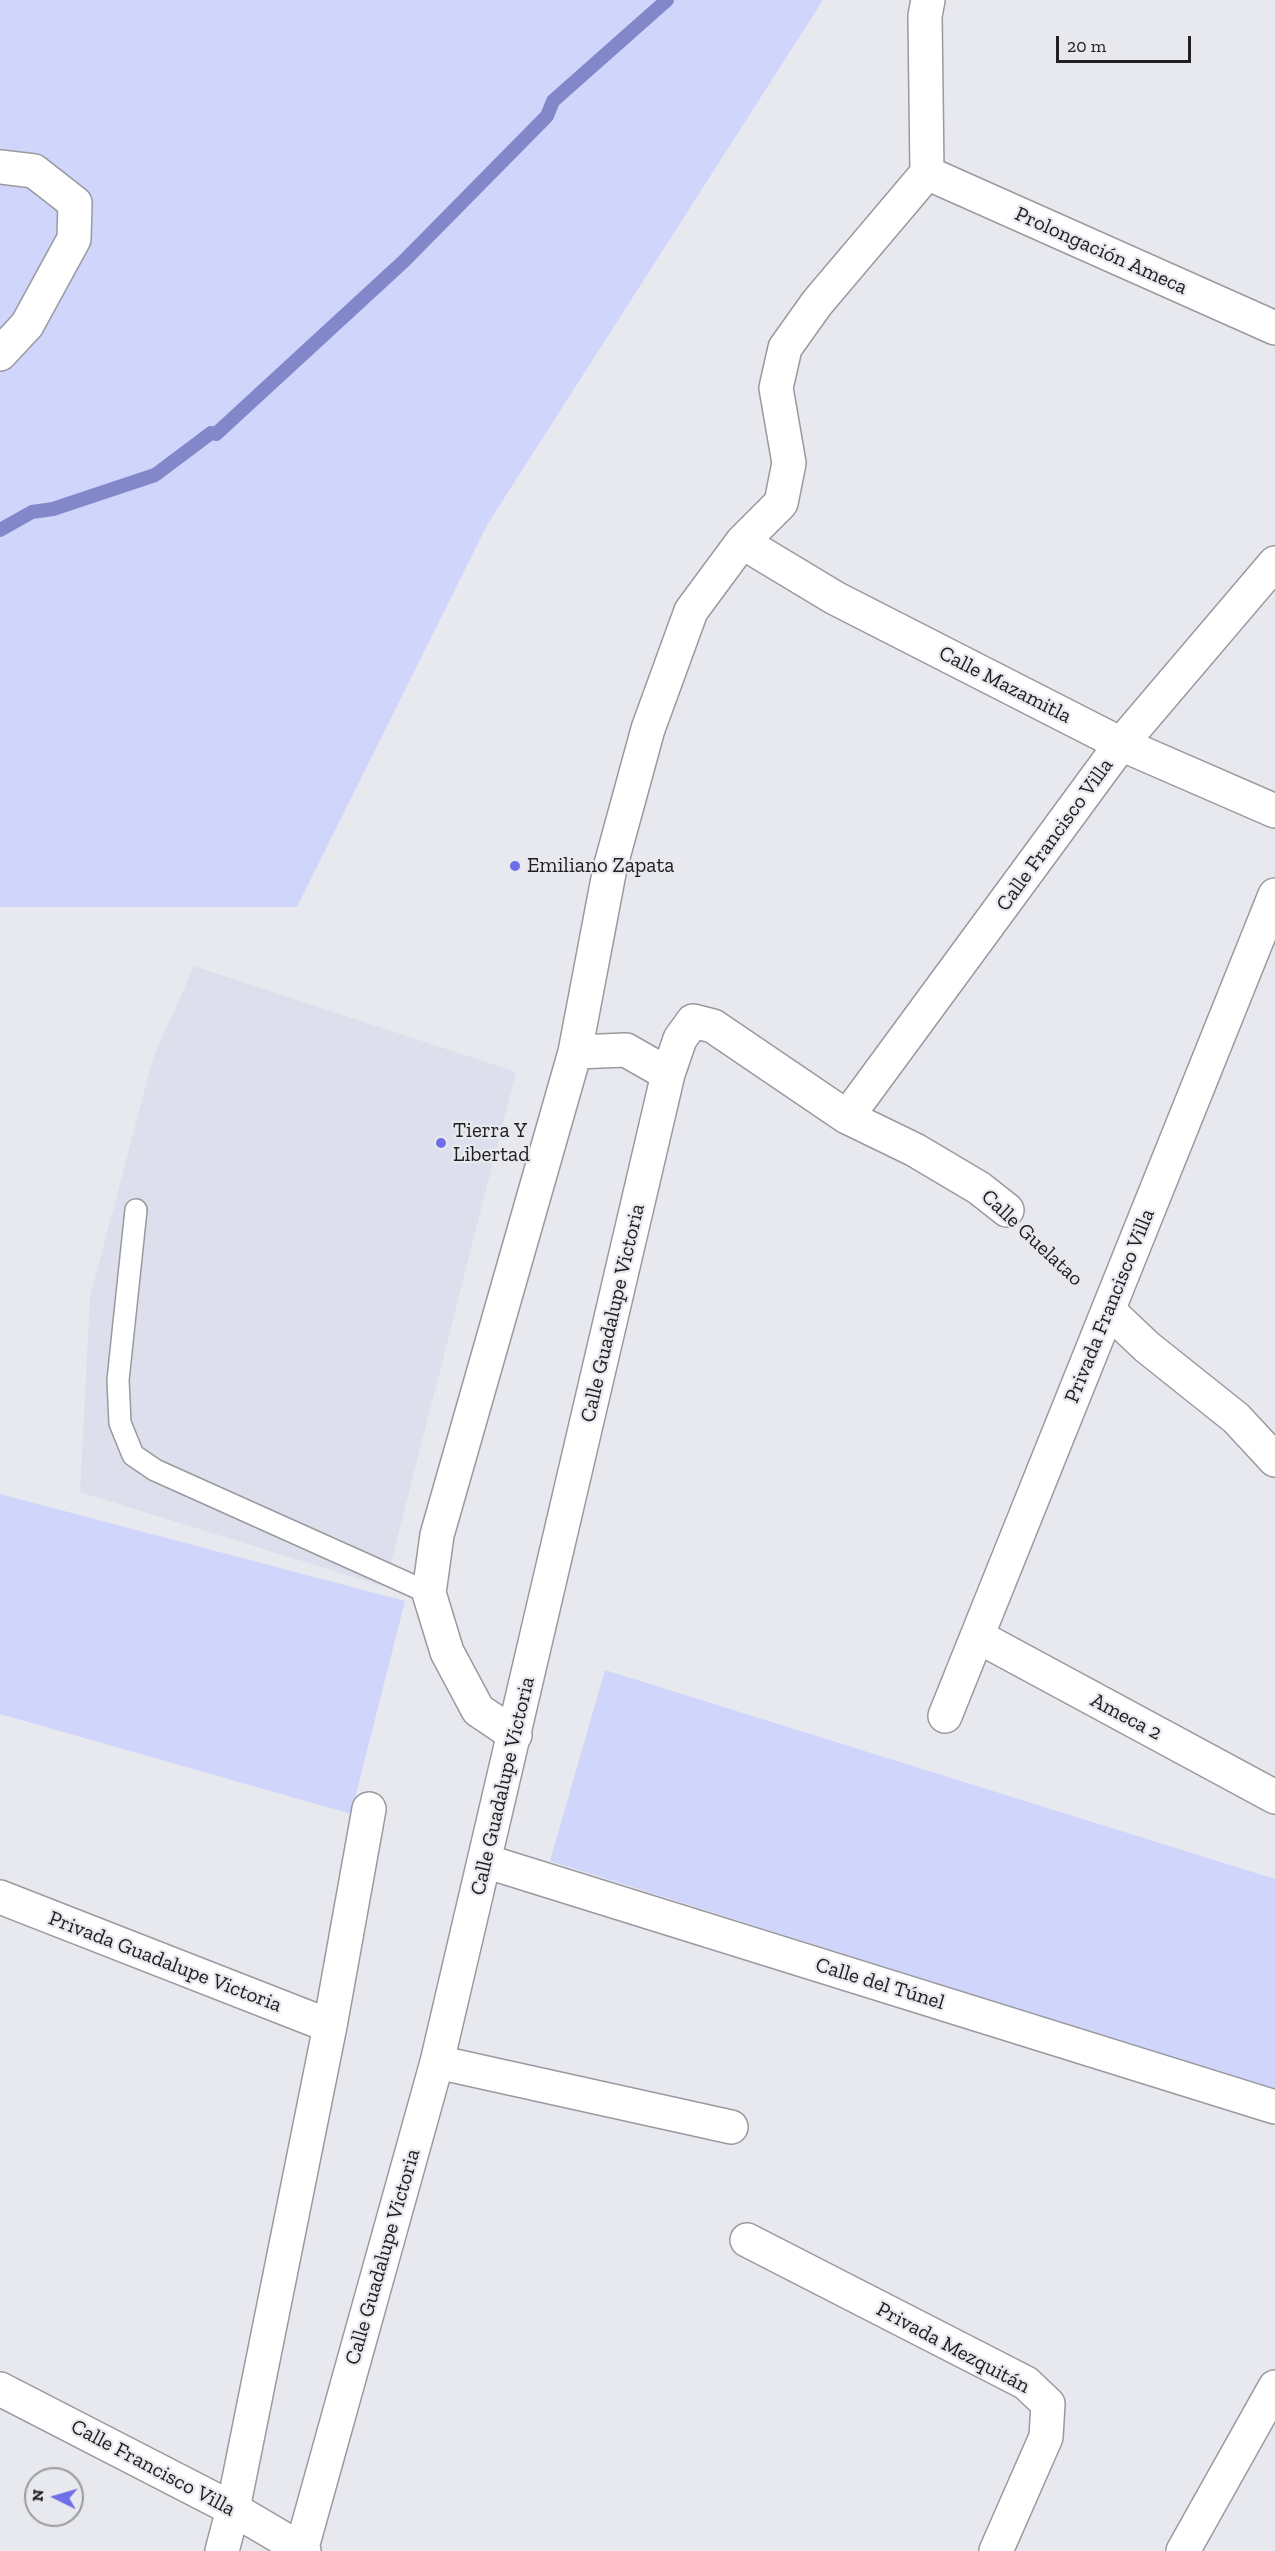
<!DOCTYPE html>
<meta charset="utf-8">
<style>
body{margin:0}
#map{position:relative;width:1275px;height:2551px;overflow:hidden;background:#e8e9ef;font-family:"Zilla Slab",serif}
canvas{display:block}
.north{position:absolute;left:24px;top:2467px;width:60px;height:60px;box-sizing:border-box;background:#e8e9ef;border:2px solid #98999d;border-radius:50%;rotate:275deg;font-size:16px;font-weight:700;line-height:24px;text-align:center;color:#202022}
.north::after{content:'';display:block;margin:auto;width:21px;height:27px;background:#6e6ee8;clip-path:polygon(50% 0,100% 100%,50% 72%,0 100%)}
.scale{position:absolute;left:1056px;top:36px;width:135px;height:27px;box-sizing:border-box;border:3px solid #202022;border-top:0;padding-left:8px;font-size:18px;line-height:21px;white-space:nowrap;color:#202022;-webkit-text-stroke:4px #e8e9ef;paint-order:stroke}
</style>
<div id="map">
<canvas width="1275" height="2551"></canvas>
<div class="north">N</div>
<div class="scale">20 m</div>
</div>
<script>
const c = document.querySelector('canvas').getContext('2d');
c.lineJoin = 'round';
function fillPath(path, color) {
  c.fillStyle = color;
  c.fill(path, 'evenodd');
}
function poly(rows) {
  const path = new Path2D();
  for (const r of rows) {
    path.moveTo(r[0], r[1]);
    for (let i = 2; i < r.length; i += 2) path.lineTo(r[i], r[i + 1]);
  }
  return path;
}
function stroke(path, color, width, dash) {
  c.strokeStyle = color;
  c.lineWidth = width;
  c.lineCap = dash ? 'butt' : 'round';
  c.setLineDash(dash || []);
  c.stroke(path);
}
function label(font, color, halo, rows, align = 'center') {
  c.font = font + ' "Zilla Slab",serif';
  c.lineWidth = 4.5;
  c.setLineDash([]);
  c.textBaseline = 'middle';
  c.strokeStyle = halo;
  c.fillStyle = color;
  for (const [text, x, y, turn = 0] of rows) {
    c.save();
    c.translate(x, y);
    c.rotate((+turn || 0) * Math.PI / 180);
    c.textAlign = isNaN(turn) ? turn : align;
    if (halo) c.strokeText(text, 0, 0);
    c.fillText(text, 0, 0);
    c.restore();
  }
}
fillPath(poly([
 [194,966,516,1072,385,1587,80,1492,90,1297,153,1058]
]), '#dddfec');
fillPath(poly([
 [0,0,823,0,487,525,297,907,0,907],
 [0,1494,405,1601,351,1814,0,1714],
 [605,1670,1275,1879,1275,2090,550,1861]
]), '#d0d5fb');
stroke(poly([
 [0,530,32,512,53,509,155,475,211,433,216,434,404,261,547,116,553,101,667,0]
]), '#8287c9', 14);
const lane = poly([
 [136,1210,118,1380,120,1423,133,1455,155,1470,429,1593]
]);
const street = poly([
 [0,167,34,171,75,203,74,239,27,325,0,354],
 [927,173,1275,328],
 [927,173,925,16,928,0],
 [742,542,835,598,1121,744,1275,811],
 [575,1052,626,1050,668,1074],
 [847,1117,1121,744,1275,563],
 [1108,1310,1147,1347,1236,1418,1275,1460],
 [977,1636,1275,1797],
 [945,1716,1275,895],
 [515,1735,478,1710,447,1652,429,1593,437,1535,575,1052,610,868,648,729,691,611,742,542,781,503,789,463,776,388,785,348,817,303,927,173],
 [485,1861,1275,2107],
 [0,1897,330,2026],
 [437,2062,731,2127],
 [747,2240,1026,2383,1048,2404,1046,2437,996,2551],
 [0,2389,233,2509,304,2551],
 [222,2551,233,2509,330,2026,369,1809],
 [301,2551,437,2062,668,1074,680,1039,693,1021,713,1026,847,1117,915,1150,979,1188,1007,1210],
 [1183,2551,1275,2387]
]);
stroke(lane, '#99999f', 24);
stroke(street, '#99999f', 36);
stroke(poly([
 [1036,1239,1078,1280]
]), '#a8a8ad', 4, [3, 3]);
stroke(lane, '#fff', 21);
stroke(street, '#fff', 33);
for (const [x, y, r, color] of [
 [515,866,6,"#6e6ee8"],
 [441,1143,6,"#6e6ee8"]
]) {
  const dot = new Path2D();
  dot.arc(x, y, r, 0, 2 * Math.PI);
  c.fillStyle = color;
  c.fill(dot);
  stroke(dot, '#e8e9ef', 2);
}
label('21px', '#202022', '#e8e9ef', [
 ["Prolongación Ameca",1101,251,24],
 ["Calle Mazamitla",1005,685,27],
 ["Calle Francisco Villa",1055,835,-54],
 ["Calle Guelatao",1032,1238,43],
 ["Privada Francisco Villa",1110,1306,-68],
 ["Calle Guadalupe Victoria",613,1313,-77],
 ["Ameca 2",1126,1717,28],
 ["Calle Guadalupe Victoria",503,1786,-77],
 ["Privada Guadalupe Victoria",165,1962,21],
 ["Calle del Túnel",880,1984,17],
 ["Calle Guadalupe Victoria",383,2257,-74],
 ["Privada Mezquitán",953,2348,28],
 ["Calle Francisco Villa",153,2468,28]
]);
label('21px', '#202022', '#e8e9ef', [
 ["Emiliano Zapata",527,866],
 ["Tierra Y",453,1131],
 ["Libertad",453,1155]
], 'left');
</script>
